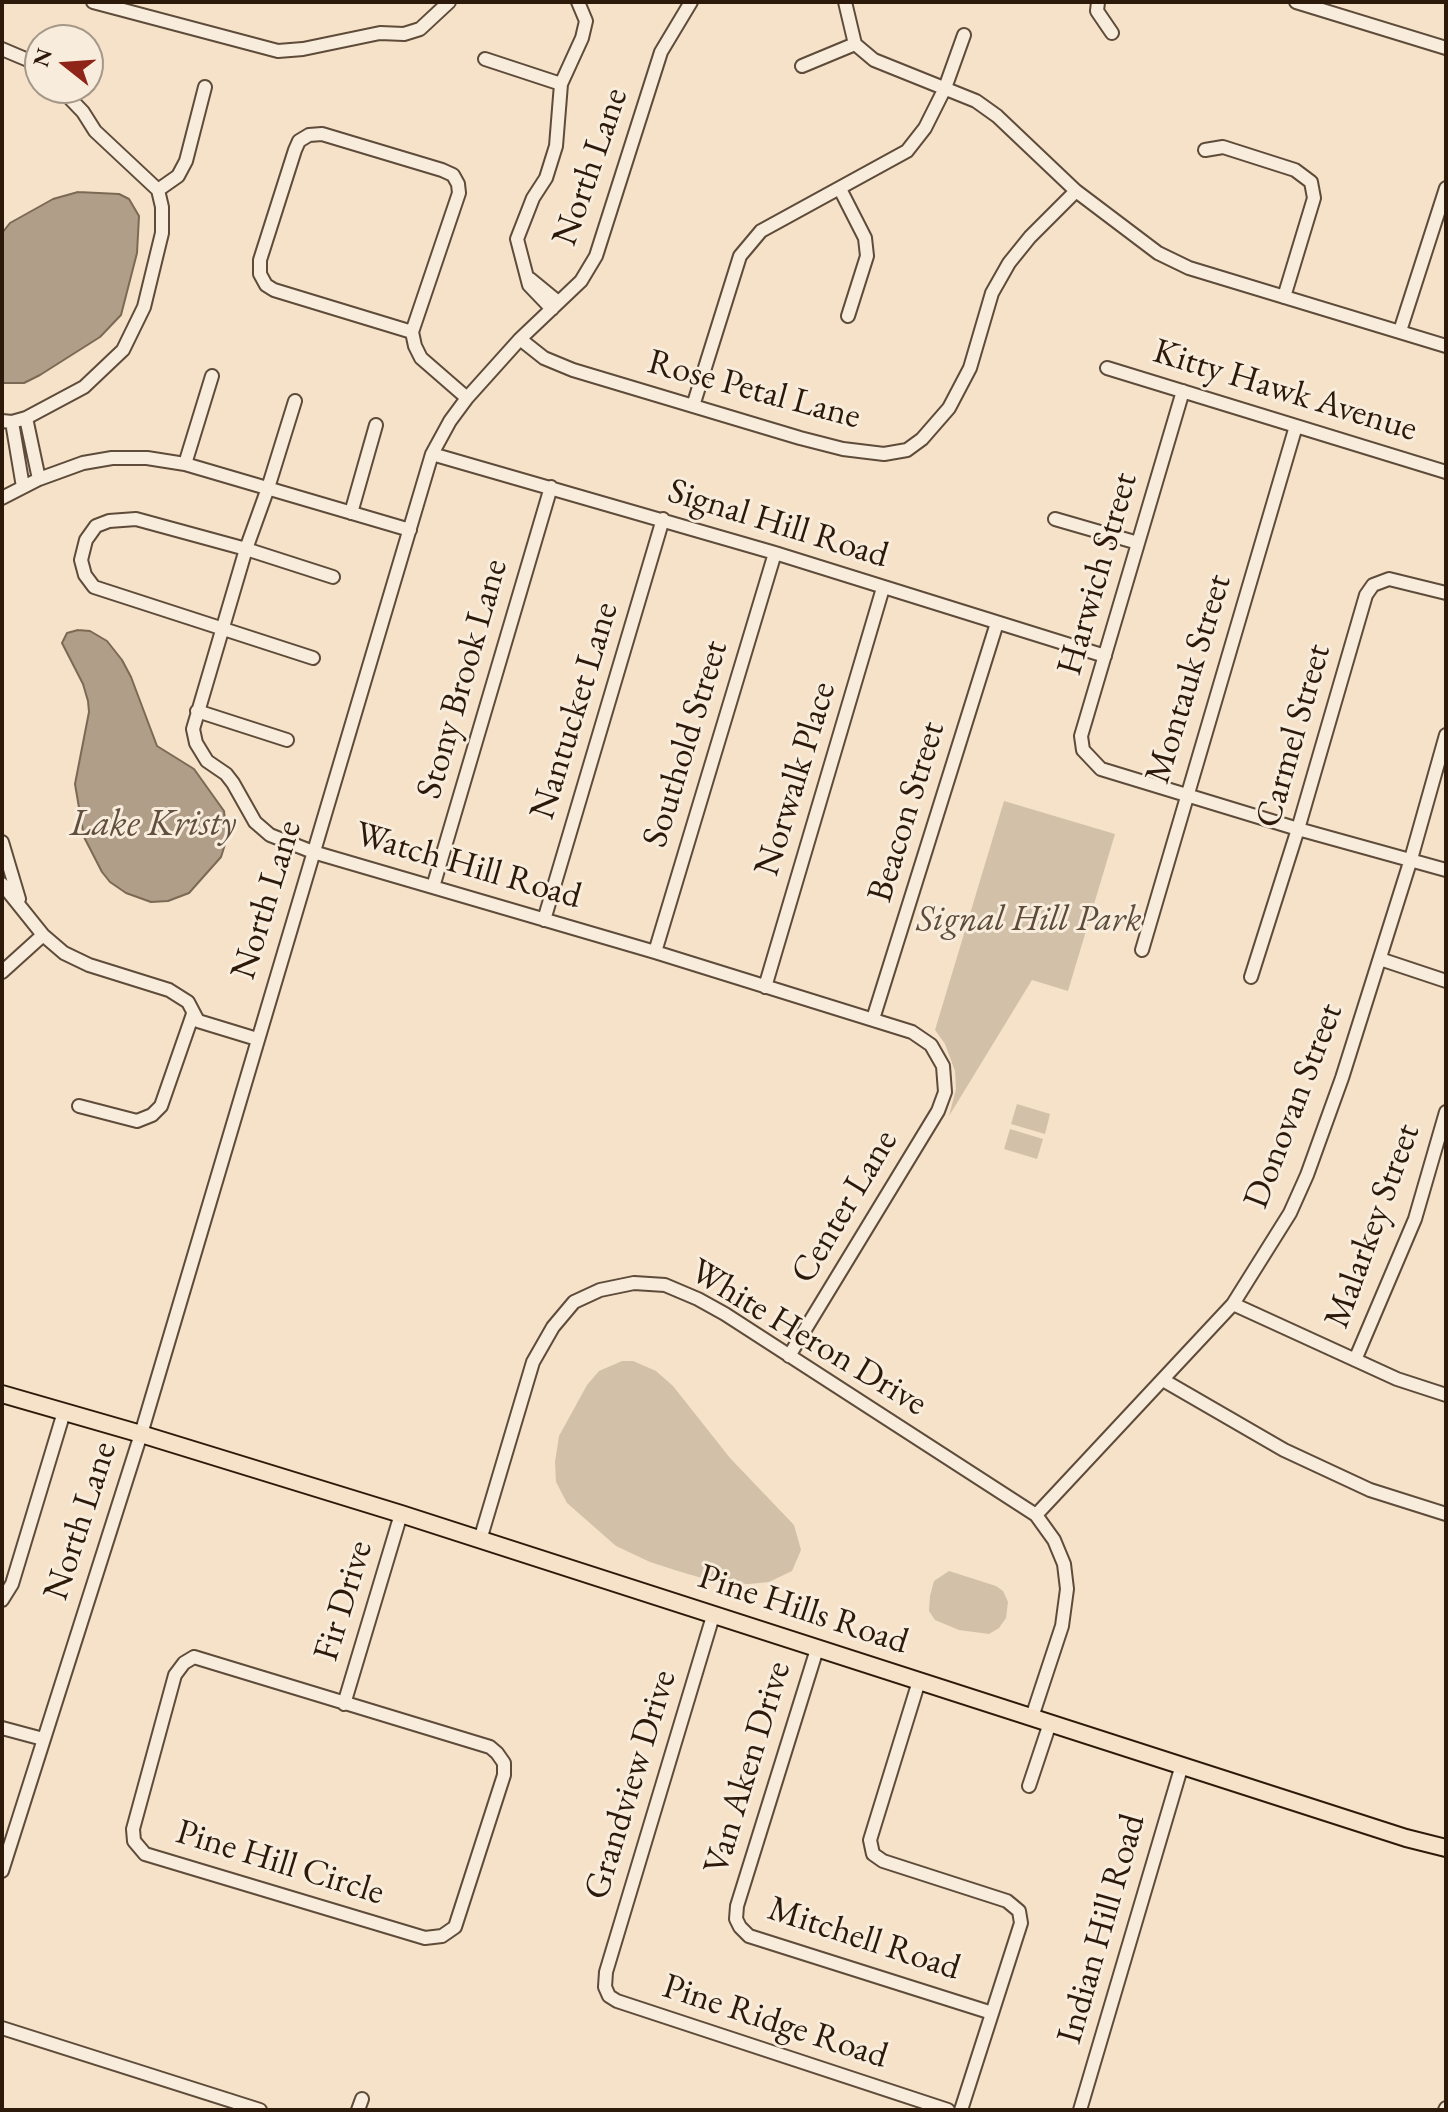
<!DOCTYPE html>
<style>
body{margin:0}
#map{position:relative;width:1448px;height:2112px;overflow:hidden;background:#f5e2c9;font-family:"EB Garamond",serif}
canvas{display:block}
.frame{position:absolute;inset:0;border:4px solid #2c1909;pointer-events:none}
.north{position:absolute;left:24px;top:24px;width:80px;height:80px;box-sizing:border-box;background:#f8ecdc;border:2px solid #a69888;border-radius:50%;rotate:287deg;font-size:22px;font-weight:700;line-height:32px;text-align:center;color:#2c1909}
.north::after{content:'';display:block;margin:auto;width:28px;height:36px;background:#8f2418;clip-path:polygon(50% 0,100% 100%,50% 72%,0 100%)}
</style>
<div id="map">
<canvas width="1448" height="2112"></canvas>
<div class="frame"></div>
<div class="north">N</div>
</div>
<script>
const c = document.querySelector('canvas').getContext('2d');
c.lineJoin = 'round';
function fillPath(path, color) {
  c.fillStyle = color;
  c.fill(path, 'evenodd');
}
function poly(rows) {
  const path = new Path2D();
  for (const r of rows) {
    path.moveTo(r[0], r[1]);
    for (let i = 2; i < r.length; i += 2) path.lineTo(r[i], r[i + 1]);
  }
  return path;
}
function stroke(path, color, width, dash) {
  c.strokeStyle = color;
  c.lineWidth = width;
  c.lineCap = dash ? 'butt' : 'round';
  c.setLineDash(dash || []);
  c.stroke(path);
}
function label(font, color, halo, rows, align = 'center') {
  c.font = font + ' "EB Garamond",serif';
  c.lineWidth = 6;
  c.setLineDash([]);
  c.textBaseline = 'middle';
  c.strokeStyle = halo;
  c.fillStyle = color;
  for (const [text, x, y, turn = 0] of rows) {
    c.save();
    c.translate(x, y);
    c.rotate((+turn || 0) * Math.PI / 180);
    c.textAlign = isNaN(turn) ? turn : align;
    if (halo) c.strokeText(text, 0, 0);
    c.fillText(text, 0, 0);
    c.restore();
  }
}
fillPath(poly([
 [1004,801,1115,834,1068,991,1032,980,949,1116,956,1089,955,1071,945,1044,935,1030],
 [1017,1104,1050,1114,1045,1134,1011,1124],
 [1010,1129,1043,1139,1037,1159,1004,1149],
 [622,1361,633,1361,656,1371,673,1386,730,1458,794,1525,801,1550,792,1571,769,1582,749,1584,716,1582,681,1572,650,1562,616,1546,567,1503,556,1482,555,1462,559,1436,587,1385,599,1371],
 [949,1571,996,1586,1003,1591,1008,1602,1006,1618,999,1628,989,1634,959,1630,935,1620,929,1611,930,1596,934,1581]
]), '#d3c0a8');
const water = poly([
 [78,192,119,194,129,199,139,216,137,253,121,315,100,337,40,375,24,383,2,383,2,233,10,223,53,199,78,192],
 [78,630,90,631,107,641,122,660,131,677,157,746,194,769,224,811,227,838,221,857,189,893,168,901,151,902,126,893,110,882,102,872,84,837,75,784,89,712,88,701,83,684,62,643,67,633,78,630]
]);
fillPath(water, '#b19e88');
stroke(water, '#7c6955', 2);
const minor = poly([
 [93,2,278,51,303,49,380,33,404,34,420,29,449,2],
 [845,2,855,44,874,60,976,101,997,116,1076,191,1158,253,1189,268,1446,346],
 [1098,2,1097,11,1112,33],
 [1296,2,1446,48],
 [2,49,28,60,40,69],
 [485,59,561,84],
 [802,66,855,44],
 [1205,150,1223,147,1295,170,1311,182,1314,198,1284,297],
 [840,189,865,238,867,256,848,316],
 [158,190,178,176,186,161,205,87],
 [530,279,558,302],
 [552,309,529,285,517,239,533,198,546,178,556,146,561,84,582,38,586,21,578,2],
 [1400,331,1446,188],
 [412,332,274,290,266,285,260,274,260,260,295,150,299,141,309,135,322,134,442,170,453,175,458,184,459,193,412,332,415,346,421,358,467,398],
 [520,339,544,358,573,370,800,438,843,449,884,454,907,450,922,439,949,408,970,368,992,293,1009,263,1030,237,1076,191],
 [1107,368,1446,472],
 [1183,391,1081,736,1083,750,1101,769,1298,829,1446,870],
 [295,401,268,488,246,549,193,729,196,743,207,761,226,774,233,783,255,822,270,835,313,852,655,952,912,1032,931,1045,943,1066,945,1092,938,1111,789,1356],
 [693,406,740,256,761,231,907,151,925,128,945,88,964,35],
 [26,418,39,479],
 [2,421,12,422,26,418,84,387,123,350,144,307,162,233,162,207,158,190,95,131,83,112,60,88],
 [12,422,23,487],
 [432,454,775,553,1105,656],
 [185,464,212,376],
 [2,498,39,479,83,463,112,458,147,458,185,464,410,530],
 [351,513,376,425],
 [1055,519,1138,543],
 [313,658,94,587,85,575,81,560,86,540,96,526,109,521,136,519,246,549,333,577],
 [197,711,287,740],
 [2,842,19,899],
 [2,884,43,935,64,953,89,965,169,990,188,1002,198,1021,257,1039],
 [433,887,551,487],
 [544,920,663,519],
 [1142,950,1296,426],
 [655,952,775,553],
 [1380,959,1446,981],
 [2,972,43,935],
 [1251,977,1298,829,1366,595,1373,585,1389,579,1446,593],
 [765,987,883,588],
 [873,1019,997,623],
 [79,1106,137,1121,152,1115,161,1106,193,1014],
 [1233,1304,1397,1379,1446,1395],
 [1355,1360,1415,1219,1446,1112],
 [1163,1380,1284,1450,1370,1490,1446,1514],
 [1036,1515,1233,1304,1290,1213,1307,1175,1342,1078,1411,859,1446,735],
 [480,1540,533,1362,553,1327,574,1302,600,1290,634,1283,665,1285,698,1299,725,1314,1036,1515,1054,1540,1064,1564,1067,1589,1062,1626,1032,1717],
 [2,1600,12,1584,64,1412],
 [713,1616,606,1972,605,1987,609,1996,617,2001,948,2110],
 [817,1649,737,1906,736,1919,740,1927,749,1936,992,2013],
 [194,1657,490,1747,497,1753,504,1763,504,1775,455,1927,442,1936,425,1938,145,1854,134,1841,133,1829,175,1675,184,1663,194,1657],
 [919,1681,870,1840,873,1854,883,1861,1007,1901,1019,1911,1021,1923,961,2110],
 [344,1704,401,1514],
 [2,1728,43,1739],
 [1029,1786,1050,1723],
 [2,1871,141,1434,432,454,450,421,467,398,520,339,581,281,596,256,661,52,691,2],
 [2,2028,260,2110],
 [358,2110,362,2099],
 [1080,2110,1182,1765],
 [1445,2110,1446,2108]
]);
const major = poly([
 [2,1394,141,1434,401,1514,1406,1838,1446,1848]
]);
stroke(minor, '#5e4b39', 16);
stroke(major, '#2c1909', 20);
stroke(minor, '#f8ecdc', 12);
stroke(major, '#f5e2c9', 16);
label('36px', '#2c1909', '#f8ecdc', [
 ["North Lane",591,167,-71],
 ["Rose Petal Lane",754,390,15],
 ["Kitty Hawk Avenue",1285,391,17],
 ["Signal Hill Road",778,524,17],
 ["Harwich Street",1098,574,-74],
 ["Stony Brook Lane",463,679,-74],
 ["Montauk Street",1189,679,-73],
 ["Nantucket Lane",575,711,-73],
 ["Carmel Street",1294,736,-74],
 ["Southold Street",686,744,-73],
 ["Norwalk Place",796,779,-73],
 ["Beacon Street",907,812,-73],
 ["Watch Hill Road",468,866,16],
 ["North Lane",267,900,-73],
 ["Donovan Street",1294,1106,-69],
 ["Center Lane",845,1207,-59],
 ["Malarkey Street",1373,1226,-70],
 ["White Heron Drive",808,1338,31],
 ["North Lane",81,1521,-72],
 ["Fir Drive",344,1601,-73],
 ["Pine Hills Road",803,1610,18],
 ["Van Aken Drive",748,1768,-73],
 ["Grandview Drive",631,1785,-73],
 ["Pine Hill Circle",280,1863,17],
 ["Indian Hill Road",1102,1929,-74],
 ["Mitchell Road",864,1939,18],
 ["Pine Ridge Road",775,2022,18]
]);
label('italic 36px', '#5e4b39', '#f8ecdc', [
 ["Signal Hill Park",1029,920]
]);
label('italic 38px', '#614e3c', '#f8ecdc', [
 ["Lake Kristy",153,825]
]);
</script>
